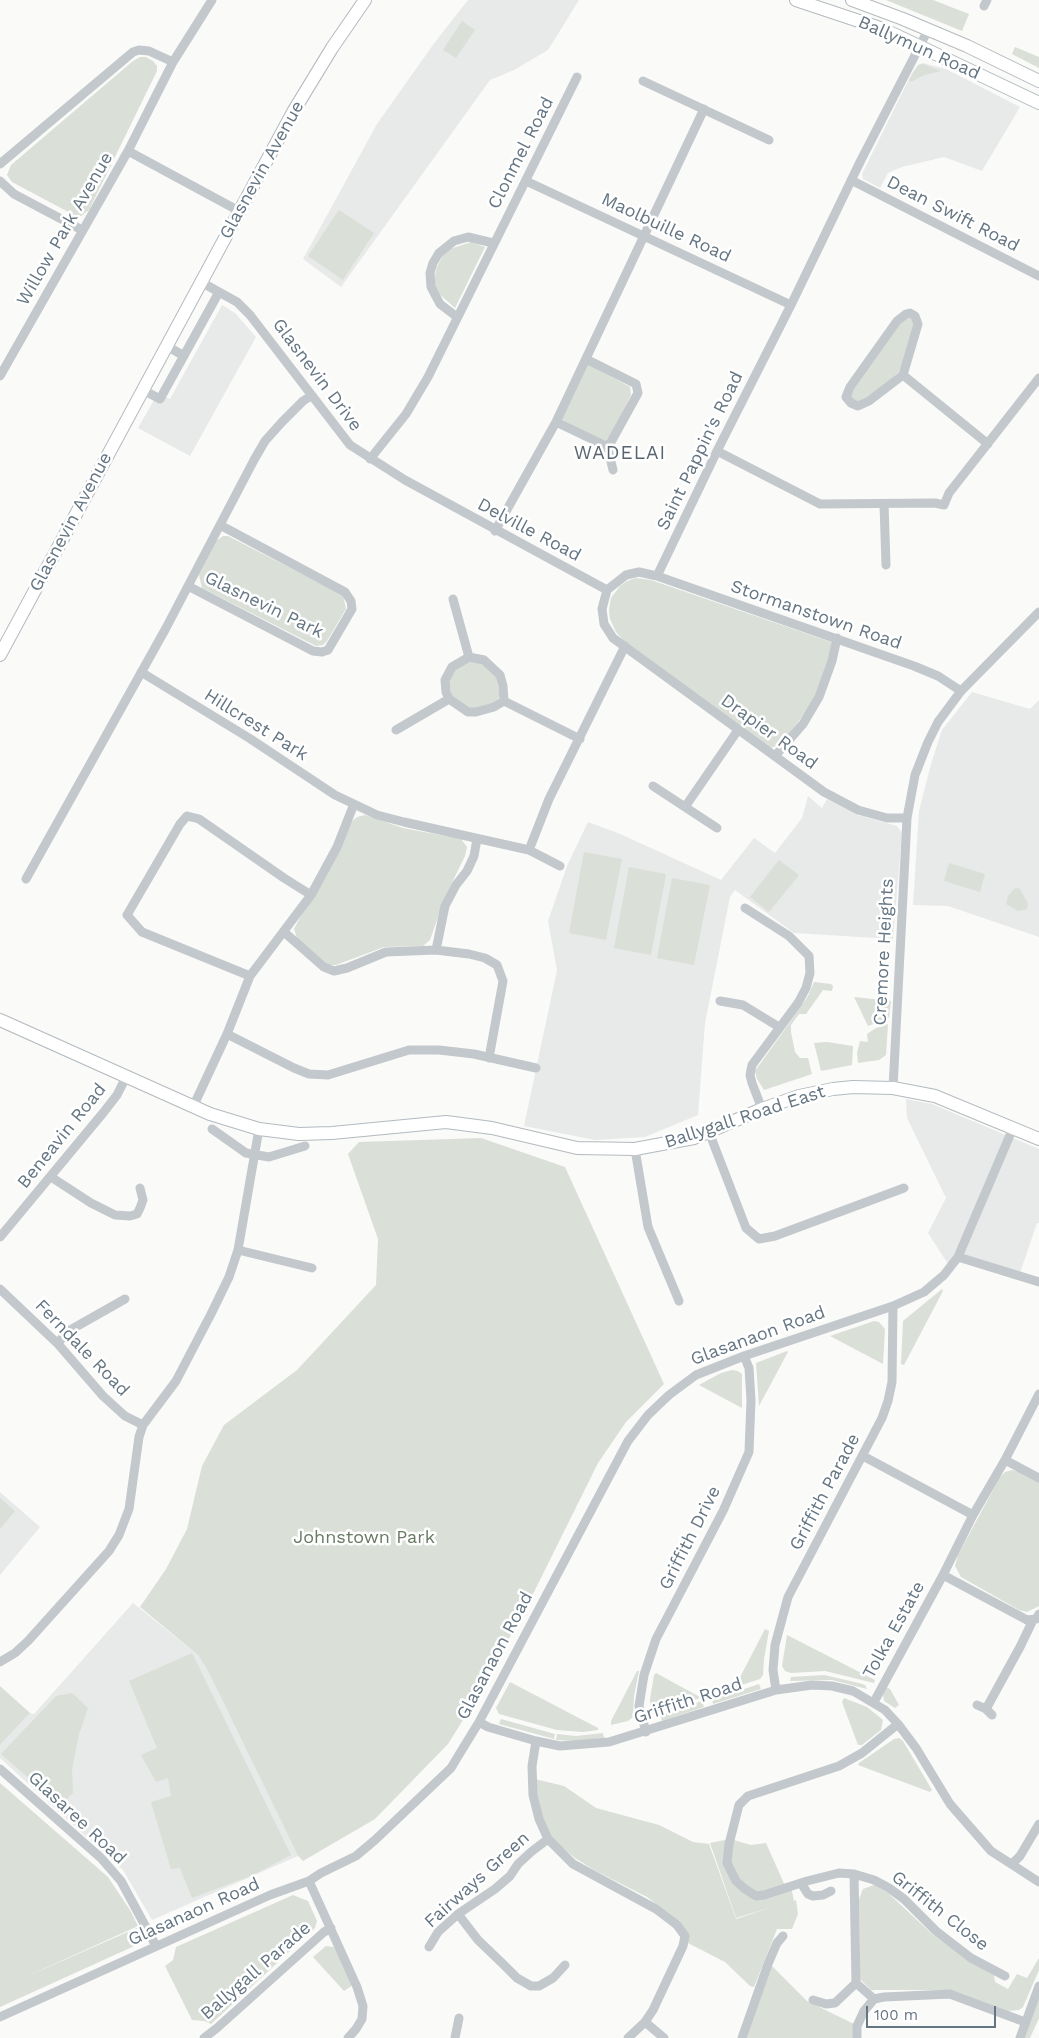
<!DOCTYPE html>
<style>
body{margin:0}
#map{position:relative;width:1039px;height:2038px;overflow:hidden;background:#fafaf8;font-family:"Work Sans",sans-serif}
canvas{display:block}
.scale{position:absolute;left:866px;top:2006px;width:130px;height:22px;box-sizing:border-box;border:2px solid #657683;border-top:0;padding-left:6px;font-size:15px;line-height:18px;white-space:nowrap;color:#657683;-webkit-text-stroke:4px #fff;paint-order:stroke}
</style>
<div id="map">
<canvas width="1039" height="2038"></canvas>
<div class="scale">100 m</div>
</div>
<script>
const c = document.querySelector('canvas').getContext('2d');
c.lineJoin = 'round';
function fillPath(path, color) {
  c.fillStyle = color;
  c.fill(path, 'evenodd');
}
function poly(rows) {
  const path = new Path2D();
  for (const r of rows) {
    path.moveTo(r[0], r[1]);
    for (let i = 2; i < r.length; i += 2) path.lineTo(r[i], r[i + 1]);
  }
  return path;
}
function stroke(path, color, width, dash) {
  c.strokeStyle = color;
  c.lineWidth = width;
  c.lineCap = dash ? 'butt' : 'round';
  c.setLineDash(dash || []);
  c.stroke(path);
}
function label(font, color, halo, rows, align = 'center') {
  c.font = font + ' "Work Sans",sans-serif';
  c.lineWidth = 5;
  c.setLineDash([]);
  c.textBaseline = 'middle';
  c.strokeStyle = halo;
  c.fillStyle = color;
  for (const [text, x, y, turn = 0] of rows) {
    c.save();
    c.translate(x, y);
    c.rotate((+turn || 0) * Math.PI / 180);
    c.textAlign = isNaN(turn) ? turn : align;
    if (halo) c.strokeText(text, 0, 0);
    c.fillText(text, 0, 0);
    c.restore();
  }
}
fillPath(poly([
 [468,0,579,0,548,50,514,70,490,80,341,287,303,259,377,124,435,42],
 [923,63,946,69,1020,107,982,171,944,157,902,167,888,173,880,188,863,179,862,174,912,73,918,65],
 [222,305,235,313,256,337,190,456,138,428,158,393,170,399],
 [972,692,1030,709,1039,700,1039,937,948,906,913,905,919,811,931,764,942,730],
 [808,796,822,808,827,799,858,815,897,826,902,833,893,939,794,933,735,890,730,897,705,1023,698,1115,645,1137,595,1140,524,1126,557,970,548,921,567,866,588,822,618,833,721,880,754,838,775,853,802,818],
 [906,1099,932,1104,1039,1149,1039,1223,1037,1223,1019,1276,958,1257,950,1267,928,1233,946,1198,907,1118],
 [0,1492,40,1527,0,1575],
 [133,1603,198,1655,208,1671,298,1856,152,1920,123,1870,0,1758,0,1745,30,1713,34,1714]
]), '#e8e9e9');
fillPath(poly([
 [886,0,933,0,969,14,962,31],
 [462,21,475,30,456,58,443,50],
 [1015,47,1039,57,1039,68,1012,54],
 [140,57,146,57,153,61,157,66,157,71,89,210,81,216,74,215,12,182,7,175,11,165,133,61],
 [923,64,941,71,924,75,911,82,909,80,918,65],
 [339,210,374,233,343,280,308,256],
 [471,242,485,247,455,308,436,291,434,279,437,267,444,253,450,249],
 [911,310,916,311,918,317,915,334,899,372,882,387,857,404,849,403,850,383],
 [587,363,630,387,631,395,610,438,603,441,560,419],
 [223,536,228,536,343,595,346,609,327,641,323,645,316,646,202,588,199,575,216,541],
 [636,578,651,580,831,642,832,644,825,678,809,707,791,732,777,746,770,748,623,640,616,632,610,619,609,610,611,598,620,586,627,581],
 [468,661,483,662,495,673,500,694,498,700,491,705,481,708,465,708,452,698,449,683,451,675,455,669],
 [365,815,403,828,461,839,467,847,465,856,445,897,430,940,423,946,384,947,336,965,329,965,297,938,294,929,350,823,357,817],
 [584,852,622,859,606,940,569,933],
 [779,860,799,875,769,912,750,897],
 [949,863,985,874,980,892,944,881],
 [629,867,666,874,651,955,614,948],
 [672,878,710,885,694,965,657,958],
 [1019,888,1028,903,1027,909,1018,911,1006,904,1008,896,1014,889],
 [814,982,831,984,833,986,832,991,823,990,806,1014,799,1014,791,1025,791,1032,795,1052,800,1058,808,1058,812,1074,764,1090,757,1079,755,1071,798,1011,808,996],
 [854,997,891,1001,889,1018,868,1026],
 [888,1024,886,1055,879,1060,858,1063,857,1053,860,1041,868,1042,867,1034,876,1028],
 [827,1042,853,1046,852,1065,821,1071,814,1043],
 [481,1138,565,1167,664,1384,626,1422,598,1463,533,1594,481,1691,448,1744,375,1819,303,1861,298,1856,208,1671,198,1655,140,1607,166,1569,187,1529,202,1466,224,1425,297,1370,376,1285,378,1239,348,1154,359,1142],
 [942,1289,943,1291,904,1365,901,1364,903,1321],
 [874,1321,879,1322,885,1329,883,1364,830,1336],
 [787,1351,788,1352,759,1406,756,1363],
 [732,1370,738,1371,742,1374,742,1408,699,1385,721,1373],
 [1012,1470,1021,1472,1039,1482,1039,1606,1027,1612,1019,1610,961,1577,955,1566,958,1555,1000,1477,1005,1472],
 [0,1498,15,1511,0,1529],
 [765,1629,769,1631,764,1659,763,1675,760,1679,735,1687],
 [787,1635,875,1680,874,1683,825,1671,791,1673,785,1671,782,1666],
 [192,1653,291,1855,253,1875,192,1898,180,1868,171,1869,151,1802,171,1796,168,1778,156,1782,141,1755,157,1748,129,1681],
 [637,1671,639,1671,634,1696,633,1717,628,1721,611,1725,611,1721],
 [656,1673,700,1697,700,1698,659,1712,651,1710,650,1699,654,1675],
 [824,1675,859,1683,865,1685,867,1689,832,1680,790,1681,791,1677],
 [510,1682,598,1728,598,1730,583,1732,557,1730,499,1714,496,1708],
 [759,1684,761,1689,713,1704,712,1700],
 [0,1686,30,1713,0,1745],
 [886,1687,890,1689,899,1705,895,1708,884,1701,883,1694],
 [72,1693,88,1708,79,1734,72,1769,73,1793,60,1805,1,1754,56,1696],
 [844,1698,867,1707,883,1720,881,1730,862,1745,858,1745,842,1702],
 [702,1701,704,1707,662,1721,660,1715],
 [501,1719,555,1734,554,1739,499,1724],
 [603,1733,604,1738,577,1741,556,1740,557,1734,576,1736],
 [899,1738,903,1741,932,1790,930,1792,858,1765,859,1763,894,1739],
 [535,1779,564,1786,596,1808,659,1825,693,1842,709,1844,736,1919,772,1907,736,1918,710,1843,730,1839,751,1845,766,1843,786,1888,791,1887,794,1901,796,1900,798,1914,792,1929,777,1929,754,1987,750,1986,725,1962,688,1943,688,1933,681,1923,647,1897,594,1870,575,1858,551,1838,540,1818],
 [0,1783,108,1877,130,1910,138,1926,19,1980,139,1927,141,1943,0,2007],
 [874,1885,888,1893,932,1934,969,1961,994,1975,995,1982,1008,1989,1017,1974,1027,1978,1039,1958,1039,1970,1023,2007,1019,2010,1008,2011,952,1990,871,1990,860,1979,859,1899,863,1889],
 [293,1895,308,1901,317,1921,315,1928,211,2024,204,2021,192,2020,165,1966,173,1960,176,1947],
 [326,1946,334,1947,353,1985,344,1991,313,1957],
 [769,1963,807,2001,854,2024,854,2038,743,2038],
 [1039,1998,1039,2018,1030,2038,1023,2038]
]), '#dadfd7');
const secondary = poly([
 [796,0,883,29,1039,103],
 [852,0,903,19,967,46,1039,81],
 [0,655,293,112,332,48,365,0],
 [0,1020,210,1114,259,1129,299,1134,332,1133,446,1122,492,1128,577,1148,635,1149,694,1138,762,1109,799,1096,833,1089,853,1087,893,1088,935,1096,1039,1139]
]);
stroke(secondary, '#b3babf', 14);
stroke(poly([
 [984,6,987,0],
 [643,81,769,140],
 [128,151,239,211],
 [0,164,133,52,139,50,149,51,173,62],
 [851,180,1039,276],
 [0,181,14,194,82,230],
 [526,181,791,305],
 [201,282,237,302,250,315,350,445,405,480,607,590],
 [910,313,915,316,918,324,903,375,869,401,858,406,851,403,846,397,850,387,897,321,906,314,910,313],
 [457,317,440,304,431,287,430,273,433,263,439,253,454,241,468,237,493,243],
 [167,346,184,356],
 [903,375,988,444],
 [0,376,128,151,173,62,212,0],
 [143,390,160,399,219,292],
 [556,422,604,445,607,445,611,442,638,393,636,384,586,359],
 [607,445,613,470],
 [717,451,820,504,935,503,944,505,949,493,1039,378],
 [370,459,406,414,428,377,577,77],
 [884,504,886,565],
 [495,531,556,422,704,109],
 [657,576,717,451,791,305,861,160,928,30],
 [188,586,313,651,322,652,328,650,352,609,351,601,345,592,220,525],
 [453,599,469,657],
 [469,657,484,660,500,675,503,686,504,701,494,707,476,712,468,712,449,699,446,692,445,680,452,667,469,657],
 [141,672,249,738,335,795,354,804,377,815,404,822,529,850,560,866],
 [504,701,580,739],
 [396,730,449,699],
 [775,756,803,724,819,697,832,661,837,638],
 [653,786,717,828],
 [685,807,738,730],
 [907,818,887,818,858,810,824,792,613,638,604,624,602,609,607,590,626,575,639,572,657,576,914,666,938,676,961,691],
 [529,850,549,799,625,646],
 [26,879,166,628,254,460,265,441,282,422,303,401,311,396],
 [745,908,789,936,809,956,810,973,806,988,798,1003,752,1065,750,1075,752,1083,762,1109],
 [284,932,324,967,334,971,347,968,386,952,436,950,469,954,485,958,497,965,503,981,489,1058],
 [436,950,445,906,456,885,467,871,474,856,477,839],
 [250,976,142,932,127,915,180,824,187,816,199,819,284,878,311,895],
 [720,1001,743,1005,779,1027],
 [227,1034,294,1068,309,1074,328,1075,409,1050,439,1050,474,1054,536,1068],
 [893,1088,907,818,915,775,928,742,938,722,961,691,1039,612],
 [193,1107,227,1034,250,976,311,895,337,847,354,804],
 [212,1129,246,1153,269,1157,305,1146],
 [709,1132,746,1228,759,1239,775,1236,904,1188],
 [635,1149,648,1227,679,1301],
 [51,1177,91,1203,115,1215,130,1216,137,1214,140,1208,143,1200,140,1188],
 [0,1237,103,1113,117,1095,126,1077],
 [238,1250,312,1268],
 [958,1257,1039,1282],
 [0,1289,58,1344,103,1396,125,1416,143,1425],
 [58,1344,65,1333,125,1299],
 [863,1456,973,1515],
 [1005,1460,1039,1394],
 [1039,1478,1005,1460,973,1515,943,1575,1027,1620,1036,1619,1039,1614],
 [0,1662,15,1653,28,1641,109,1551,119,1535,129,1509,139,1437,143,1425,176,1381,211,1314,229,1277,238,1250,259,1129],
 [776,1690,773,1670,775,1645,788,1597,882,1418,888,1401,892,1382,893,1306],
 [874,1702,943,1575],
 [977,1705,986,1709,992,1715],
 [986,1709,1020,1647,1033,1620],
 [479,1722,488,1727,536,1741,560,1746,609,1742,776,1690,812,1685,832,1686,853,1691,885,1710,898,1724,916,1748,950,1804,991,1851,1039,1882],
 [898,1724,862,1753,839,1766,748,1796,739,1805,729,1844,727,1863,736,1881,745,1889,756,1896,764,1895,807,1881,839,1873,854,1874,874,1880,889,1888,904,1899,936,1931,971,1958,1005,1976],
 [646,1732,639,1706,644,1675,656,1639,723,1511,749,1452,751,1400,749,1368,744,1356],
 [536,1741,532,1766,533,1795,539,1819,548,1839,573,1864,656,1909,677,1925,685,1936,683,1946,653,2010,645,2022,628,2038],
 [0,1769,101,1858,121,1881,156,1946],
 [1013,1863,1020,1856,1039,1824],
 [854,1874,856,1983],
 [309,1881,357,1987,363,2006,362,2019,356,2029,348,2038],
 [801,1883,808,1894,813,1896,823,1895,831,1891],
 [458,1914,478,1940,503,1964,517,1978,531,1986,539,1986,553,1978,565,1965],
 [429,1947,438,1932,458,1914,495,1889,510,1876,518,1864,531,1852,548,1839],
 [856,1983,874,1999],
 [813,2000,826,2004,835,2003,856,1983],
 [0,2017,270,1895,309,1881,321,1873,356,1856,375,1840,451,1768,457,1758,479,1722,628,1441,648,1415,669,1395,696,1375,744,1356,893,1306,924,1292,944,1275,958,1257,1013,1128],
 [645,2022,664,2038],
 [204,2038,217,2028,324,1932,331,1928],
 [455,2038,459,2018],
 [742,2038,768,1964,777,1943,783,1936],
 [857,2038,857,2026,864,2011,874,1999,884,1997,950,1994,1025,2022],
 [1020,2038,1039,1986]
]), '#c3c8cc', 9);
stroke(secondary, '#fff', 12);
label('18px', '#657683', '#fff', [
 ["Ballymun Road",919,48,24],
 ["Clonmel Road",521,153,-63],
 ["Glasnevin Avenue",262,170,-61],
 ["Dean Swift Road",953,214,27],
 ["Maolbuille Road",666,228,25],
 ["Willow Park Avenue",65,229,-60],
 ["Glasnevin Drive",317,375,53],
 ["Saint Pappin's Road",700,451,-64],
 ["Glasnevin Avenue",71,522,-62],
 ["Delville Road",529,530,28],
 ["Glasnevin Park",264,605,26],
 ["Stormanstown Road",816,615,19],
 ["Hillcrest Park",256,725,32],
 ["Drapier Road",769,732,36],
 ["Cremore Heights",884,952,-87],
 ["Ballygall Road East",745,1117,-18],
 ["Beneavin Road",62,1136,-51],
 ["Glasanaon Road",758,1336,-20],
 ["Ferndale Road",82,1348,46],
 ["Griffith Parade",825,1492,-62],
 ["Griffith Drive",690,1538,-63],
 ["Tolka Estate",894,1630,-61],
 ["Glasanaon Road",495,1656,-62],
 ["Griffith Road",688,1701,-18],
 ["Glasaree Road",77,1818,43],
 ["Fairways Green",477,1880,-42],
 ["Griffith Close",940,1911,38],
 ["Glasanaon Road",194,1912,-24],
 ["Ballygall Parade",256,1971,-41]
]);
label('18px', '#687a64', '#fff', [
 ["Johnstown Park",364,1538]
]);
c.letterSpacing = '1px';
label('19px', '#57646e', '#fff', [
 ["WADELAI",620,453]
]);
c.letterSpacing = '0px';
</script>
